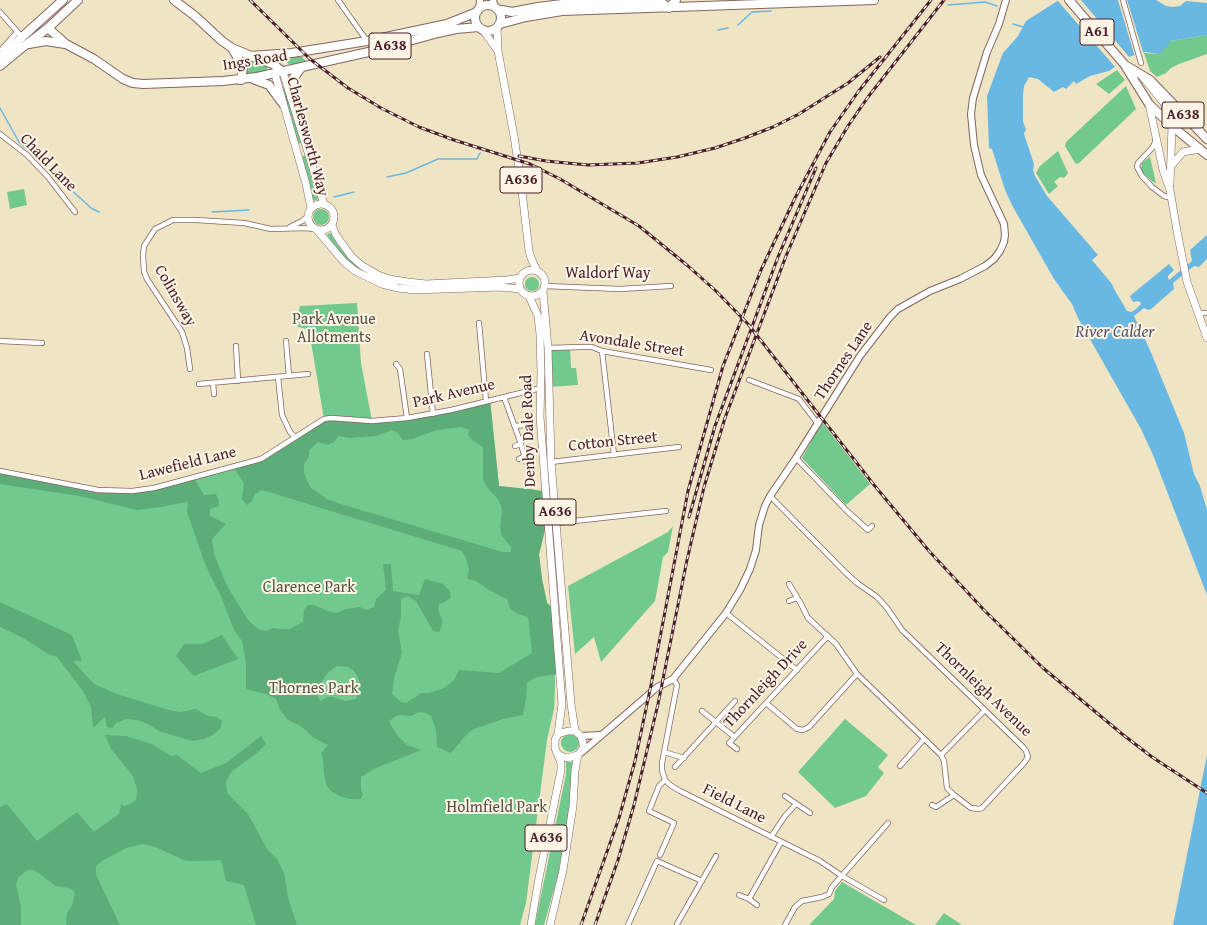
<!DOCTYPE html>
<style>
body{margin:0}
canvas{display:block;background:#efe4c4}
</style>
<canvas width="1207" height="925"></canvas>
<script>
const c = document.querySelector('canvas').getContext('2d');
c.lineJoin = 'round';
function fillPath(path, color) {
  c.fillStyle = color;
  c.fill(path, 'evenodd');
}
function poly(rows) {
  const path = new Path2D();
  for (const r of rows) {
    if (r.length === 3) {
      path.moveTo(r[0] + r[2], r[1]);
      path.arc(r[0], r[1], r[2], 0, 2 * Math.PI);
      continue;
    }
    path.moveTo(r[0], r[1]);
    for (let i = 2; i < r.length; i += 2) path.lineTo(r[i], r[i + 1]);
  }
  return path;
}
function stroke(path, color, width, dash) {
  c.strokeStyle = color;
  c.lineWidth = width;
  c.lineCap = dash ? 'butt' : 'round';
  c.setLineDash(dash || []);
  c.stroke(path);
}
function label(font, color, halo, rows, align = 'center') {
  c.font = font + ' "Gentium Book Plus",serif';
  c.lineWidth = 4;
  c.setLineDash([]);
  c.textBaseline = 'middle';
  c.strokeStyle = halo;
  c.fillStyle = color;
  for (const [text, x, y, turn = 0] of rows) {
    c.save();
    c.translate(x, y);
    c.rotate((+turn || 0) * Math.PI / 180);
    c.textAlign = isNaN(turn) ? turn : align;
    if (halo) c.strokeText(text, 0, 0);
    c.fillText(text, 0, 0);
    c.restore();
  }
}
fillPath(poly([
 [1207,35,1207,54,1179,64,1171,68,1166,73,1157,77,1150,71,1144,53,1158,54,1170,41],
 [300,55,307,62,290,67,289,64,286,62,293,57],
 [239,57,268,65,266,73,245,76],
 [1117,70,1125,80,1109,94,1096,84],
 [1126,86,1136,109,1078,164,1075,163,1065,146,1066,142],
 [284,87,301,143,297,144,281,88],
 [1058,151,1068,173,1064,178,1060,177,1054,182,1058,186,1049,194,1036,173,1040,166],
 [305,155,315,191,319,199,312,201,301,157],
 [1150,157,1156,183,1153,182,1142,172,1141,168,1142,163],
 [24,189,27,205,10,209,7,192],
 [321,217,8],
 [332,233,337,244,349,258,358,265,416,286,415,288,381,281,355,267,344,258,332,244,327,234],
 [532,284,7],
 [357,303,361,363,372,421,407,418,490,400,499,486,537,490,539,555,542,579,547,603,555,674,555,690,554,709,547,740,526,903,520,925,0,925,0,471,98,490,121,491,154,488,262,459,324,419,309,330,296,326,300,306],
 [570,347,571,368,576,368,578,385,548,387,548,348],
 [822,422,870,484,846,505,802,458],
 [673,526,668,552,663,557,655,601,601,662,594,637,575,654,568,586,668,532],
 [845,719,888,755,878,767,884,773,866,796,835,808,798,772],
 [570,743,9],
 [566,762,573,762,571,794,566,831,558,875,544,925,535,925,566,774],
 [842,882,916,925,809,925,834,899,835,891],
 [944,913,962,925,935,925]
]), '#72c98d');
fillPath(poly([
 [490,400,499,486,545,491,547,522,539,555,542,579,547,603,555,610,560,674,536,677,527,683,526,698,523,715,503,719,474,729,466,735,451,753,437,747,436,730,431,716,426,713,419,712,411,716,398,715,389,721,392,727,399,737,407,745,421,750,376,768,361,777,361,790,363,794,361,799,350,799,339,796,331,791,327,786,324,775,323,759,321,753,328,745,314,738,301,726,288,720,280,710,276,699,266,694,246,689,246,664,242,641,234,630,220,594,211,577,204,561,187,512,188,503,186,502,161,507,137,510,79,496,0,484,0,471,98,490,132,491,193,476,204,495,216,494,219,501,219,506,210,509,210,516,226,524,212,539,214,554,227,586,248,620,258,629,266,631,273,628,280,629,289,629,303,622,304,610,308,605,314,605,328,611,336,613,347,609,360,607,366,610,374,607,376,599,386,590,383,564,391,564,393,591,419,595,425,579,443,584,450,591,451,597,445,602,439,604,438,610,442,619,442,625,439,632,433,631,416,601,407,596,401,599,401,616,398,631,402,653,394,678,392,694,401,702,406,703,421,693,429,693,444,688,454,680,459,670,499,673,532,653,528,617,518,614,510,609,507,599,489,590,476,581,467,579,469,569,466,558,462,551,262,490,255,494,252,501,247,505,242,499,244,483,233,467,262,459,324,419,407,418],
 [461,427,469,430,468,435,472,440,483,447,483,480,489,490,498,499,502,509,500,528,502,536,511,547,511,552,503,552,344,505,327,499,311,488,307,481,304,472,304,464,309,457,309,450,318,442,328,445,334,442,339,436,349,438,376,436,392,430,398,433,403,440,412,439,437,430],
 [337,666,348,667,353,670,357,675,360,684,356,699,345,701,333,697,328,697,320,701,316,691,326,675,330,671],
 [0,602,72,635,82,661,73,661,94,684,117,694,169,710,180,712,196,709,208,716,217,717,222,721,221,728,213,735,204,739,192,741,159,731,146,723,137,720,126,719,116,723,112,728,107,727,105,717,93,728,91,707,83,691,57,657,48,654,25,639,0,627],
 [222,635,238,659,194,676,176,656,184,644,202,644],
 [105,735,126,736,152,744,171,756,177,755,201,773,226,763,261,736,266,744,258,752,231,772,226,782,227,793,248,814,267,849,277,859,284,873,288,897,297,925,256,925,244,885,226,881,221,860,202,861,186,861,155,847,143,844,126,848,102,861,96,866,96,875,120,925,66,925,67,913,72,906,75,892,69,888,56,886,34,870,27,870,18,878,16,885,21,906,21,925,0,925,0,807,7,804,37,841,77,812,94,832,119,814,121,804,124,806,130,804,136,800,137,789,133,776,111,749]
]), '#5dad78');
fillPath(poly([
 [1059,0,1156,0,1166,6,1173,7,1180,6,1186,1,1207,3,1207,35,1170,41,1167,47,1163,49,1163,52,1158,54,1146,52,1131,56,1109,71,1090,76,1076,84,1074,81,1066,89,1063,87,1054,92,1038,79,1029,77,1024,86,1023,95,1023,122,1026,129,1024,134,1034,164,1033,170,1035,176,1047,196,1098,255,1092,260,1112,284,1114,289,1127,311,1131,312,1135,310,1141,304,1139,301,1133,302,1130,296,1169,264,1174,270,1168,276,1168,278,1169,280,1192,261,1190,250,1207,235,1207,259,1199,267,1194,266,1173,283,1174,289,1151,309,1148,310,1144,308,1134,316,1150,350,1184,433,1194,474,1200,486,1207,510,1207,595,1153,455,1141,429,1078,318,1072,304,1054,279,1013,207,1005,190,992,149,989,148,987,96,1003,53,1018,36,1026,21],
 [1207,755,1207,925,1173,925]
]), '#69b8e3');
fillPath(poly([
 [1057,0,1081,0,1130,58,1116,68],
 [1118,0,1127,0,1144,55,1135,57]
]), '#efe4c4');
stroke(poly([
 [948,5,985,2,997,6],
 [1013,24,1023,27],
 [738,25,752,12,771,11],
 [718,30,728,28],
 [0,108,19,142,91,208,99,212],
 [387,177,406,173,438,159,477,159,480,153],
 [334,197,354,192],
 [212,212,249,210]
]), '#69b8e3', 1.5);
const minor = poly([
 [338,0,367,41],
 [1123,0,1141,63],
 [0,12,22,37],
 [2,49,17,32],
 [0,134,27,155,48,177,75,212],
 [1156,140,1153,147,1138,163,1137,167,1142,176,1152,187,1164,196,1172,198],
 [290,227,302,221,308,216],
 [545,286,620,289,671,286],
 [1197,313,1207,313],
 [479,323,486,401],
 [0,341,42,343],
 [286,341,289,376],
 [236,346,238,381],
 [548,348,582,347,592,347,602,351,711,370],
 [602,351,614,455],
 [427,354,433,414],
 [396,364,400,369,407,418],
 [190,369,187,348,182,332,147,279,144,272,143,255,144,246,155,229,173,220,196,220,244,223,271,229,305,228,314,229],
 [278,377,282,415,290,432,295,437],
 [749,380,799,399,818,424],
 [213,383,214,394],
 [199,384,308,374],
 [504,397,521,444,526,462],
 [515,426,524,425],
 [515,446,521,444],
 [796,458,846,510,868,530,872,526],
 [519,459,525,456],
 [551,462,679,447],
 [0,471,98,490,132,491,154,488,261,459,324,419,331,418,372,421,407,418,451,410,541,388],
 [770,496,846,573,857,583,877,597,887,608,902,630,1023,747,1026,751,1028,757,1024,763,982,808,979,809,971,808,954,795,947,788,944,761,941,755,857,674,836,644,808,618,801,604,789,584],
 [556,523,666,511],
 [789,601,797,598],
 [726,613,797,670],
 [673,679,677,685,662,763,662,770,665,780,670,785,680,791,820,861,842,876,884,900],
 [766,703,797,729,803,730,809,727,857,674],
 [702,711,732,735],
 [737,749,729,743,828,636],
 [664,752,684,758],
 [941,755,985,710],
 [900,766,924,739],
 [675,767,735,701],
 [785,796,810,813],
 [932,805,936,807,954,795],
 [771,837,785,816,796,804],
 [660,855,674,823,649,811,659,786,665,780],
 [739,895,749,899,757,905],
 [749,899,781,842],
 [677,924,716,856],
 [628,925,657,861,702,881],
 [785,925,795,907,802,901,822,897,829,894,832,887,888,823]
]);
const tertiary = poly([
 [493,0,495,8],
 [479,10,480,0],
 [581,736,600,735],
 [582,752,647,696,656,688,673,679,726,613,740,590,750,569,756,550,759,525,765,506,770,496,796,458,860,356,890,317,898,309,930,291,960,279,985,266,994,259,1000,251,1004,242,1005,235,1004,224,981,175,974,145,971,114,973,98,987,52,999,24,1006,0]
]);
const primary = poly([
 [497,27,498,51,514,136,521,183,529,251,531,258,537,271],
 [482,29,498,51],
 [283,72,324,204],
 [275,74,306,184,311,208],
 [1142,76,1164,103,1170,116,1172,126,1170,184],
 [1149,104,1163,170,1170,190,1177,231,1187,282,1207,338],
 [1171,166,1183,152,1200,149],
 [321,217,13],
 [332,225,336,235,351,256,361,265,378,275,389,279,408,282,426,284,507,280,520,278],
 [317,230,343,261,355,271,382,284,398,288,415,290,500,287,520,289],
 [532,283,13],
 [543,291,548,348,551,462,571,704,575,731],
 [529,296,538,316,540,334,541,373,540,417,562,704,558,734],
 [531,925,539,878,561,770,561,763,555,748,555,740,558,734,568,731,575,731,581,736,584,747,578,755,567,758,561,756,557,753],
 [550,925,563,870,573,806,575,770,578,755]
]);
const trunk = poly([
 [174,0,195,16,222,41,232,48,261,60,273,64,283,72],
 [644,0,662,3,668,7],
 [1069,0,1124,64,1149,104,1172,126,1207,155],
 [488,18,13],
 [669,8,676,0],
 [497,9,512,12,538,7,570,3,650,0],
 [500,24,526,17,562,11,874,0],
 [48,28,66,44,94,59,123,79,133,83,143,84,223,81,257,77,373,51,438,33,456,29,479,27],
 [29,44,46,41,65,44],
 [232,48,243,67,241,80],
 [250,56,292,53,367,41,447,24,477,12],
 [0,57,63,0],
 [1125,65,1150,80,1207,139],
 [0,66,23,47,48,28,78,0],
 [253,79,269,85,283,104],
 [291,96,292,80,301,68]
]);
stroke(minor, '#846461', 6);
stroke(tertiary, '#846461', 8);
stroke(primary, '#846461', 8);
stroke(trunk, '#846461', 10);
stroke(minor, '#fff', 4.5);
stroke(tertiary, '#fff', 6);
stroke(primary, '#fff', 7);
stroke(trunk, '#fff', 8);
const rail = poly([
 [250,0,310,59,348,88,381,108,419,127,454,140,530,164,560,179,639,226,688,266,716,291,748,324,874,485,929,551,984,610,1043,668,1122,734,1152,757,1207,793],
 [519,156,546,161,588,165,638,163,677,157,715,148,745,138,773,127,799,114,848,83,880,57],
 [689,517,715,426,778,257,816,168],
 [581,925,619,818,635,761,651,685,688,491,723,366,761,270,795,198,830,132,858,92,931,0],
 [595,925,618,860,634,805,658,704,687,560,704,487,725,418,786,256,826,163,848,126,868,97,944,0]
]);
stroke(rail, '#4a1f2b', 3);
stroke(rail, '#fcf5e5', 1.5, [4.5]);
for (const [x, y, w] of [
 [1097,32,34],
 [390,46,42],
 [1183,115,42],
 [521,180,42],
 [555,512,42],
 [546,838,42]
]) {
  const box = new Path2D();
  box.roundRect(x - w / 2, y - 13, w, 26, 3);
  c.fillStyle = '#fcf5e5';
  c.fill(box);
  stroke(box, '#4a1f2b', 1);
}
label('bold 15px', '#4a1f2b', null, [
 ["A61",1097,32],
 ["A638",390,46],
 ["A638",1183,115],
 ["A636",521,180],
 ["A636",555,512],
 ["A636",546,838]
]);
label('16px', '#4a1f2b', '#fcf5e5', [
 ["Ings Road",255,61,-9],
 ["Charlesworth Way",307,137,75],
 ["Chald Lane",48,163,46],
 ["Waldorf Way",608,274],
 ["Colinsway",175,296,60],
 ["Avondale Street",632,344,9],
 ["Thornes Lane",844,361,-56],
 ["Park Avenue",454,394,-13],
 ["Denby Dale Road",529,431,-92],
 ["Cotton Street",613,442,-6],
 ["Lawefield Lane",188,464,-14],
 ["Thornleigh Drive",766,684,-47],
 ["Thornleigh Avenue",983,690,44],
 ["Field Lane",734,804,27]
]);
label('16px', '#565248', '#fcf5e5', [
 ["Park Avenue",334,320],
 ["Allotments",334,338],
 ["Clarence Park",309,588],
 ["Thornes Park",314,689],
 ["Holmfield Park",497,808]
]);
label('italic 17px', '#55556b', '#fcf5e5', [
 ["River Calder",1115,333]
]);
</script>
